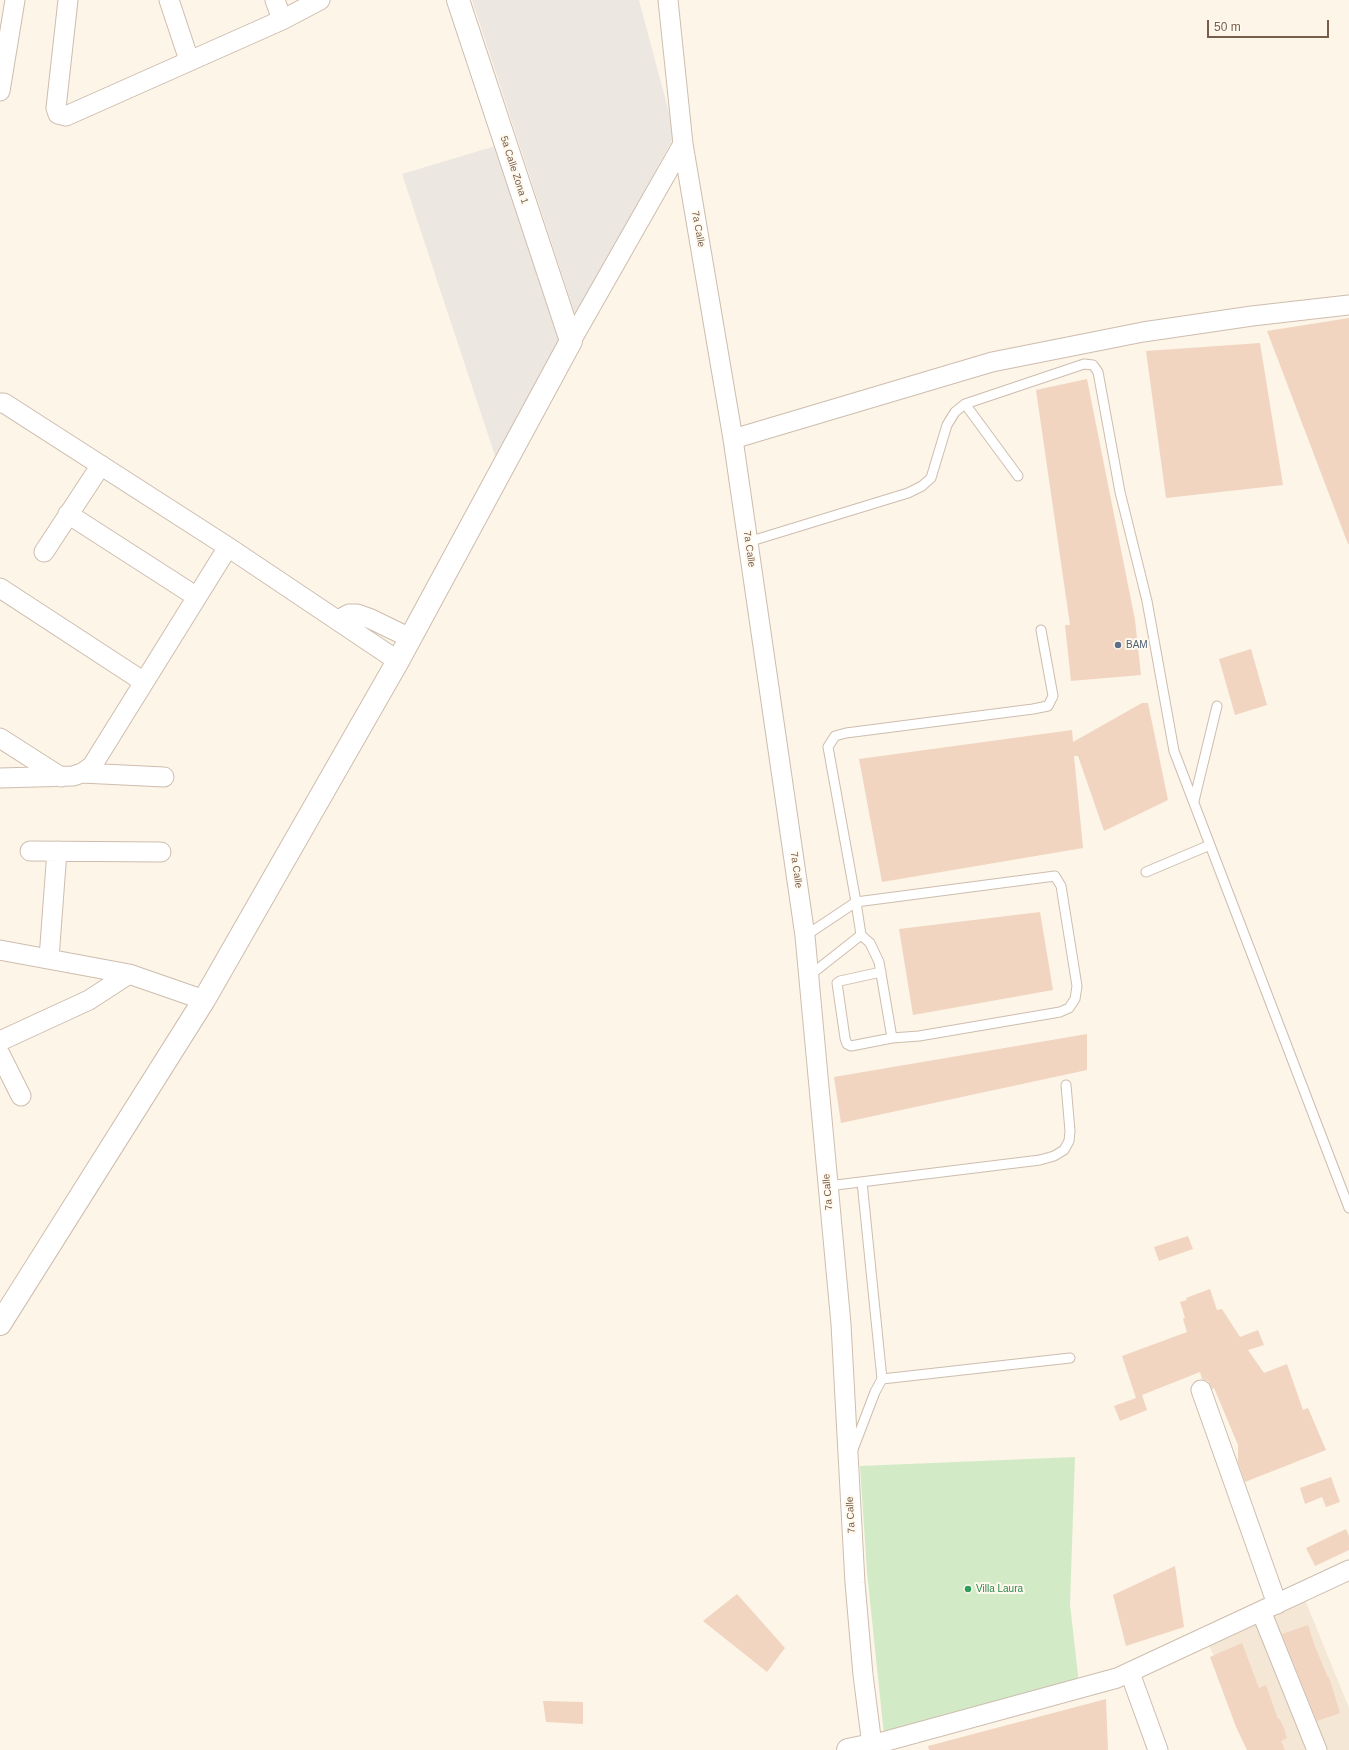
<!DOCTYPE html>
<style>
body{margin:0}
#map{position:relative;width:1349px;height:1750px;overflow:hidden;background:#fcf5e8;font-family:Arial,sans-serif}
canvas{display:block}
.scale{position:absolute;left:1207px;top:20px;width:122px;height:18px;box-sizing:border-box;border:2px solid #765d4c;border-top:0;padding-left:5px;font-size:12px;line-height:14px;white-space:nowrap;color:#765d4c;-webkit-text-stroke:3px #fff9ee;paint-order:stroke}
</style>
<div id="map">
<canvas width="1349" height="1750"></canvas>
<div class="scale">50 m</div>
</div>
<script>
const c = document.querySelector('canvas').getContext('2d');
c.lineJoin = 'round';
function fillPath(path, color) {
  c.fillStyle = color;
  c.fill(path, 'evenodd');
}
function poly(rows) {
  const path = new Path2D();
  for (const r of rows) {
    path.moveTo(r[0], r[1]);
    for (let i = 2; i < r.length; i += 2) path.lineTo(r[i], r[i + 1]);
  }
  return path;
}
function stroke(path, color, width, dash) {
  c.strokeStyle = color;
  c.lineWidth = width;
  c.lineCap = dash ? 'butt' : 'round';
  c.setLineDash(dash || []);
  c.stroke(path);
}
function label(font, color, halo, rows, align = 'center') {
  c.font = font + ' Arial,sans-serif';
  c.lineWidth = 4;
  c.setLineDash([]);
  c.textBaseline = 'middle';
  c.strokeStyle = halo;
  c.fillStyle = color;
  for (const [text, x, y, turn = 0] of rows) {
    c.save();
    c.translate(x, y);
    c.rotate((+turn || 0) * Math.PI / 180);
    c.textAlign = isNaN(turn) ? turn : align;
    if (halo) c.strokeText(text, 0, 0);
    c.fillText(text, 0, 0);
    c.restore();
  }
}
fillPath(poly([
 [1303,1595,1349,1708,1349,1750,1251,1750,1208,1642]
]), '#f4e7d6');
fillPath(poly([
 [472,0,639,0,675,135,576,317],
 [502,144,565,340,499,468,402,174]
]), '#ede7e1');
fillPath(poly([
 [1075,1457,1070,1604,1079,1684,884,1735,867,1572,860,1466]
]), '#d3eac6');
fillPath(poly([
 [1349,318,1349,544,1348,544,1267,331],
 [1260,343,1283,485,1166,498,1146,351],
 [1087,379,1135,620,1141,675,1071,681,1065,625,1070,625,1036,390],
 [1251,649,1267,705,1235,715,1219,659],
 [1142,703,1148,703,1168,800,1104,831,1078,756,1074,756,1083,848,882,882,859,759,1072,730,1073,742],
 [1040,912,1053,990,913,1015,899,929],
 [1087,1034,1087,1070,841,1123,834,1077],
 [1188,1236,1193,1249,1159,1261,1154,1247],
 [1210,1289,1217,1310,1222,1309,1240,1337,1258,1330,1264,1345,1248,1350,1264,1373,1287,1364,1303,1410,1308,1408,1326,1450,1245,1482,1238,1462,1238,1445,1214,1388,1212,1389,1208,1381,1202,1379,1200,1372,1142,1395,1147,1410,1120,1421,1114,1406,1136,1398,1122,1356,1187,1332,1183,1319,1185,1318,1180,1302,1187,1300,1186,1298],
 [1331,1477,1340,1502,1326,1507,1322,1497,1305,1504,1300,1488],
 [1346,1529,1349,1536,1349,1550,1315,1566,1306,1548],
 [1175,1566,1184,1627,1126,1646,1113,1595],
 [737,1594,785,1648,767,1672,703,1621],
 [1308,1625,1314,1644,1328,1678,1329,1677,1340,1713,1317,1721,1282,1634],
 [1242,1643,1259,1688,1266,1685,1278,1719,1279,1718,1284,1728,1287,1738,1281,1741,1285,1750,1247,1750,1236,1727,1210,1657],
 [1106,1699,1108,1750,929,1750,928,1746],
 [543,1701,583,1702,583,1724,546,1722]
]), '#f1d5c0');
const service = poly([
 [965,404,1018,476],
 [748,542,908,493,922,486,931,478,947,425,955,412,965,404,1084,364,1093,365,1098,372,1120,492,1147,601,1174,751,1349,1208],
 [1194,801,1217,706],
 [1146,872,1210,845],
 [805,936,856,902,861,935,870,943,879,962,892,1038,919,1036,1060,1012,1069,1008,1075,999,1077,986,1061,886,1055,876,856,902,828,747,835,736,846,733,1033,709,1048,706,1053,696,1041,630],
 [881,972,840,981,837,983,845,1038,847,1044,851,1046,892,1038],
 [809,976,861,935],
 [828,1186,1040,1160,1054,1156,1064,1150,1069,1141,1070,1131,1066,1085],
 [882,1379,1070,1358],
 [852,1452,875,1392,882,1379,862,1182]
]);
const minor = poly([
 [68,0,56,108,58,114,66,116,282,20,320,0],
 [169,0,189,60],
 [275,0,282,20],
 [668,0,683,144,733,439,805,936,841,1324,855,1583,863,1675,872,1745,1117,1678,1349,1570],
 [0,91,15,0],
 [571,341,683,144],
 [0,403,4,403,228,547,398,661],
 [733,439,992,362,1143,332,1252,316,1349,305],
 [68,514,197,597],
 [44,552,101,465],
 [0,588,144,682],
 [338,620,349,614,357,614,371,619,410,638],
 [0,738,61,777],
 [82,773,164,777],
 [0,778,73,776,82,773,92,766,228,547],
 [30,851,161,852],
 [0,950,129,974,204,1000],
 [49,958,57,851],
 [0,1041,89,1000,129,974],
 [0,1054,21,1096],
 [1201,1390,1277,1604],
 [1261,1611,1317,1750],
 [1130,1673,1158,1750]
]);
const tertiary = poly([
 [0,1324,204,1000,398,661,571,341,458,0],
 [848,1750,872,1745,873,1750]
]);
stroke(service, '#cebdae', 11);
stroke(minor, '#cebdae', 21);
stroke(tertiary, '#cebdae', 24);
stroke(service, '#fff', 9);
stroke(minor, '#fff', 19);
stroke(tertiary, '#fff', 22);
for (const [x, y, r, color] of [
 [1118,645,4,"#5c6f8a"],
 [968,1589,4,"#2e9e5b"]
]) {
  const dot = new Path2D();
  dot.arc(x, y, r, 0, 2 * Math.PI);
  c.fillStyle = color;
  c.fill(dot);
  stroke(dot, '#fff9ee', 1.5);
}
label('10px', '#765d4c', '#fff9ee', [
 ["5a Calle Zona 1",514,170,72],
 ["7a Calle",698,229,80],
 ["7a Calle",749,549,82],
 ["7a Calle",796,870,82],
 ["7a Calle",828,1192,-95],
 ["7a Calle",851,1515,-93]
]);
label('10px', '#4e5e75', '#fff9ee', [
 ["BAM",1126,645]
], 'left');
label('10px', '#27864d', '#fff9ee', [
 ["Villa Laura",976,1589]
], 'left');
</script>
